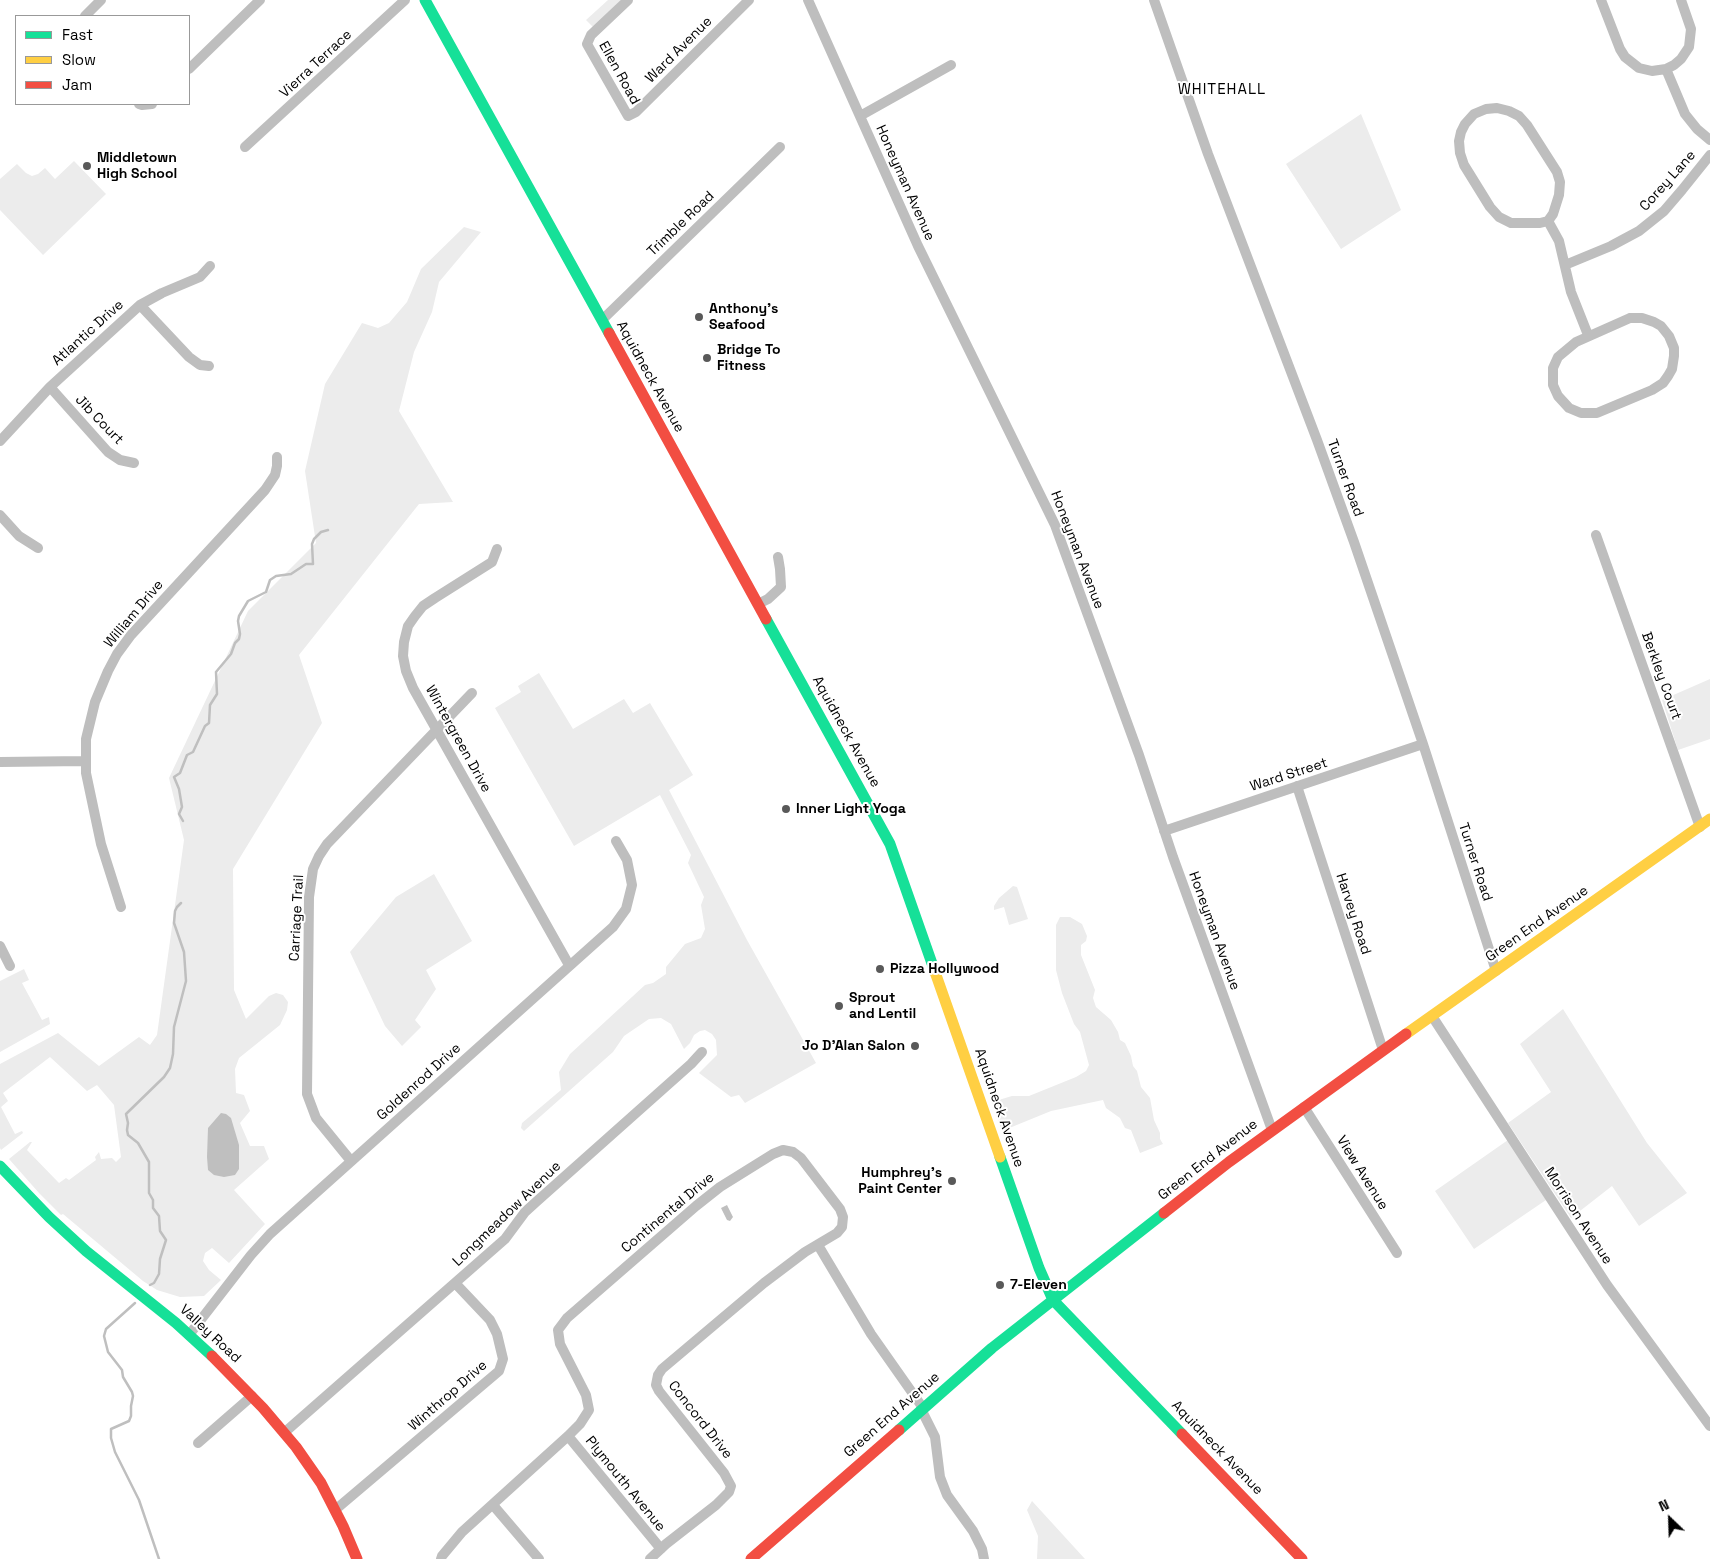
<!DOCTYPE html>
<meta charset="utf-8">
<style>
body{margin:0}
#map{position:relative;width:1710px;height:1559px;overflow:hidden;background:#fff;font-family:"Space Grotesk",sans-serif}
canvas{display:block}
.legend{position:absolute;left:15px;top:15px;width:175px;height:90px;box-sizing:border-box;background:#fff;border:1px solid #999;margin:0;padding:6px 9px;list-style:none;font-size:15px;color:#000}
.legend li{display:flex;align-items:center;gap:10px;height:25px}
.legend b{width:25px;border:1px solid #999}
.north{position:absolute;left:1645px;top:1494px;width:50px;height:50px;-webkit-text-stroke:4px #fff;paint-order:stroke;rotate:336deg;font-size:14px;font-weight:700;line-height:20px;text-align:center;color:#000}
.north::after{content:'';display:block;margin:auto;width:18px;height:22px;background:#000;clip-path:polygon(50% 0,100% 100%,50% 72%,0 100%)}
</style>
<div id="map">
<canvas width="1710" height="1559"></canvas>
<ul class="legend">
<li><b style="height:6px;background:#16e098"></b>Fast</li>
<li><b style="height:6px;background:#ffcf43"></b>Slow</li>
<li><b style="height:6px;background:#f24e42"></b>Jam</li>
</ul>
<div class="north">N</div>
</div>
<script>
const c = document.querySelector('canvas').getContext('2d');
c.lineJoin = 'round';
function fillPath(path, color) {
  c.fillStyle = color;
  c.fill(path, 'evenodd');
}
function poly(rows) {
  const path = new Path2D();
  for (const r of rows) {
    path.moveTo(r[0], r[1]);
    for (let i = 2; i < r.length; i += 2) path.lineTo(r[i], r[i + 1]);
  }
  return path;
}
function stroke(path, color, width, dash) {
  c.strokeStyle = color;
  c.lineWidth = width;
  c.lineCap = dash ? 'butt' : 'round';
  c.setLineDash(dash || []);
  c.stroke(path);
}
function label(font, color, halo, rows, align = 'center') {
  c.font = font + ' "Space Grotesk",sans-serif';
  c.lineWidth = 4;
  c.setLineDash([]);
  c.textBaseline = 'middle';
  c.strokeStyle = halo;
  c.fillStyle = color;
  for (const [text, x, y, turn = 0] of rows) {
    c.save();
    c.translate(x, y);
    c.rotate((+turn || 0) * Math.PI / 180);
    c.textAlign = isNaN(turn) ? turn : align;
    if (halo) c.strokeText(text, 0, 0);
    c.fillText(text, 0, 0);
    c.restore();
  }
}
fillPath(poly([
 [608,0,621,0,593,27,586,20],
 [1361,114,1401,210,1341,249,1286,164],
 [74,161,106,194,43,255,0,210,0,179,17,164,26,173,32,176,38,174,45,168,55,179],
 [464,227,481,232,439,282,432,312,414,352,399,411,453,502,419,504,299,655,322,723,233,869,234,990,246,1019,269,996,276,993,283,995,288,1002,287,1010,280,1025,239,1058,235,1069,236,1093,244,1095,250,1111,240,1123,250,1146,264,1146,269,1159,234,1190,265,1224,229,1263,212,1248,205,1253,203,1261,209,1270,221,1280,204,1296,180,1297,157,1290,143,1281,63,1214,61,1215,39,1193,9,1159,30,1142,32,1142,27,1150,59,1183,66,1178,69,1180,96,1160,95,1157,99,1152,101,1159,112,1158,116,1162,121,1157,114,1105,97,1085,87,1091,50,1057,3,1093,8,1101,1,1107,15,1134,22,1131,23,1133,1,1150,0,1148,0,1064,58,1033,99,1066,139,1037,150,1045,157,1035,184,840,169,778,248,611,316,543,305,471,325,384,362,323,378,328,389,323,407,302,421,269],
 [539,673,573,729,624,699,633,713,650,703,693,775,669,790,747,940,816,1063,745,1103,739,1095,731,1097,699,1073,717,1055,716,1040,712,1034,705,1030,700,1031,694,1035,690,1043,684,1049,671,1024,661,1018,649,1019,624,1036,613,1052,524,1131,521,1128,522,1123,561,1090,559,1072,570,1054,645,985,653,983,666,974,666,967,685,944,701,938,705,929,701,905,704,897,688,863,691,855,660,795,574,846,495,708,521,692,518,686],
 [1710,679,1710,739,1678,750,1662,700],
 [434,874,472,941,426,970,436,989,415,1020,421,1027,402,1046,385,1026,350,952,396,897],
 [1013,886,1017,887,1028,919,1009,925,1004,907,994,910,994,906,999,898],
 [1060,917,1070,917,1082,924,1087,936,1086,941,1081,945,1081,955,1095,990,1093,998,1096,1007,1111,1020,1118,1032,1120,1040,1125,1043,1131,1056,1133,1066,1137,1071,1141,1087,1150,1098,1154,1120,1160,1133,1160,1139,1163,1144,1140,1153,1131,1130,1125,1128,1120,1118,1106,1108,1103,1100,1051,1111,1002,1131,992,1102,1012,1096,1029,1096,1076,1077,1086,1071,1089,1065,1080,1032,1074,1024,1062,993,1056,970,1056,925],
 [24,969,29,980,22,983,42,1020,49,1017,50,1024,0,1052,0,981],
 [1563,1009,1647,1143,1687,1193,1639,1226,1612,1186,1571,1218,1508,1123,1551,1092,1520,1044],
 [1508,1140,1546,1200,1474,1249,1435,1191],
 [1032,1501,1085,1559,1037,1559,1038,1536,1027,1510]
]), '#ececec');
fillPath(poly([
 [221,1113,226,1114,231,1118,239,1145,239,1169,235,1175,224,1177,214,1175,208,1170,207,1157,208,1128],
 [727,1205,733,1217,730,1221,727,1220,721,1208]
]), '#bfbfbf');
stroke(poly([
 [183,821,179,814,182,807,179,789,174,777,180,773,187,755,193,752,205,726,209,723,210,705,217,694,216,672,231,654,235,643,239,639,240,634,238,621,239,616,248,601,266,592,270,580,276,576,291,574,306,564,313,564,312,544,314,539,321,532,328,530],
 [150,1285,154,1283,159,1274,160,1259,166,1240,160,1231,159,1216,153,1208,153,1200,149,1193,149,1162,138,1143,128,1135,127,1130,128,1123,126,1114,164,1077,170,1068,173,1054,174,1027,186,981,184,952,174,923,175,911,177,907,181,903],
 [135,1303,106,1329,104,1336,108,1352,122,1370,123,1377,132,1392,133,1396,131,1406,131,1416,129,1421,111,1429,111,1438,115,1452,139,1500,159,1559]
]), '#bfbfbf', 2.5);
stroke(poly([
 [628,0,591,35,587,44,628,116,636,112,749,0],
 [808,0,918,246,1055,525,1139,755,1173,857,1272,1130],
 [1154,0,1208,154,1317,440,1354,542,1423,744,1496,971],
 [1601,0,1620,49,1625,57,1639,68,1652,71,1666,69,1674,65,1681,59,1689,47,1691,29,1681,0],
 [85,16,101,0],
 [189,69,260,0],
 [1666,69,1685,114,1697,129,1710,140],
 [139,104,142,105,152,104],
 [860,116,951,65],
 [245,147,405,0],
 [1548,221,1540,223,1511,223,1499,217,1490,207,1464,165,1460,153,1459,141,1461,132,1465,124,1474,114,1486,109,1497,108,1509,111,1519,116,1527,125,1557,172,1560,182,1559,195,1553,214,1548,221,1559,241,1571,292,1588,335],
 [1565,265,1611,246,1639,231,1664,211,1682,190,1710,155],
 [140,305,189,357,200,365,209,366],
 [1630,318,1642,318,1654,322,1661,326,1669,336,1674,348,1674,356,1672,369,1668,376,1663,383,1652,390,1597,413,1581,413,1569,408,1558,396,1553,385,1553,368,1558,357,1576,342,1630,318],
 [602,320,780,147],
 [50,387,108,452,120,460,134,463],
 [0,441,50,387,140,305,162,293,200,277,210,266],
 [0,515,19,536,38,548],
 [1596,535,1700,827],
 [497,549,492,562,435,598,423,606,415,616,408,626,404,642,403,656,406,671,413,688,569,965],
 [758,604,768,599,781,587,780,569,778,557],
 [0,762,85,761],
 [1297,786,1383,1050],
 [1164,831,1423,744],
 [121,907,101,844,86,773,86,739,95,702,108,671,117,654,131,635,265,490,275,475,277,466,277,457],
 [0,946,10,966],
 [1432,1016,1607,1285,1710,1426],
 [1304,1107,1397,1253],
 [351,1161,316,1118,307,1094,309,897,313,869,319,856,327,844,472,693],
 [818,1245,871,1334,923,1408],
 [189,1335,251,1255,270,1234,613,927,626,909,632,885,627,860,616,841],
 [921,1409,935,1437,940,1477,947,1495,973,1531,982,1549,984,1559],
 [285,1432,505,1239,525,1212,536,1202,691,1064,702,1052],
 [568,1436,661,1549],
 [198,1443,252,1396],
 [493,1505,539,1559],
 [335,1510,499,1371,503,1359,497,1334,490,1320,455,1283],
 [441,1559,442,1556,462,1532,568,1436,580,1424,589,1410,586,1395,560,1344,558,1330,567,1318,696,1206,720,1187,773,1154,783,1150,793,1152,801,1158,840,1209,843,1217,842,1227,837,1233,805,1252,764,1283,662,1369,658,1375,656,1385,659,1391,724,1473,731,1486,729,1492,716,1505,666,1544,650,1559]
]), '#bebebe', 10);
stroke(poly([
 [425,0,609,333],
 [766,619,890,844,935,972],
 [1000,1157,1039,1268,1053,1300,1182,1434],
 [0,1166,49,1217,86,1251,176,1323,212,1356],
 [899,1430,992,1348,1164,1213]
]), '#16e098', 11);
stroke(poly([
 [935,972,1000,1157],
 [1406,1034,1710,819]
]), '#ffcf43', 11);
stroke(poly([
 [609,333,766,619],
 [1164,1213,1229,1162,1406,1034],
 [212,1356,263,1408,296,1447,321,1483,343,1526,357,1559],
 [1182,1434,1302,1559],
 [751,1559,899,1430]
]), '#f24e42', 11);
for (const [x, y, r, color] of [
 [87,166,5,"#595959"],
 [699,317,5,"#595959"],
 [707,358,5,"#595959"],
 [786,809,5,"#595959"],
 [880,969,5,"#595959"],
 [839,1006,5,"#595959"],
 [915,1046,5,"#595959"],
 [952,1181,5,"#595959"],
 [1000,1285,5,"#595959"]
]) {
  const dot = new Path2D();
  dot.arc(x, y, r, 0, 2 * Math.PI);
  c.fillStyle = color;
  c.fill(dot);
  stroke(dot, '#fff', 2);
}
label('14px', '#000', '#fff', [
 ["Ward Avenue",679,50,-45],
 ["Vierra Terrace",316,64,-43],
 ["Ellen Road",619,73,61],
 ["Corey Lane",1668,181,-48],
 ["Honeyman Avenue",905,183,66],
 ["Trimble Road",681,224,-44],
 ["Atlantic Drive",88,333,-42],
 ["Aquidneck Avenue",650,377,61],
 ["Jib Court",99,420,46],
 ["Turner Road",1345,478,70],
 ["Honeyman Avenue",1077,550,69],
 ["William Drive",134,614,-50],
 ["Berkley Court",1661,676,70],
 ["Aquidneck Avenue",846,732,61],
 ["Wintergreen Drive",458,739,61],
 ["Ward Street",1289,775,-18],
 ["Turner Road",1475,862,72],
 ["Harvey Road",1353,914,72],
 ["Carriage Trail",297,918,-87],
 ["Green End Avenue",1537,924,-35],
 ["Honeyman Avenue",1214,931,70],
 ["Goldenrod Drive",419,1082,-42],
 ["Aquidneck Avenue",999,1108,71],
 ["Green End Avenue",1208,1160,-38],
 ["View Avenue",1362,1173,58],
 ["Continental Drive",668,1213,-40],
 ["Longmeadow Avenue",507,1214,-44],
 ["Morrison Avenue",1578,1216,57],
 ["Valley Road",210,1334,43],
 ["Winthrop Drive",448,1396,-41],
 ["Green End Avenue",892,1415,-41],
 ["Concord Drive",700,1420,52],
 ["Aquidneck Avenue",1217,1448,46],
 ["Plymouth Avenue",625,1484,51]
]);
label('bold 14px', '#000', '#fff', [
 ["Middletown",97,158],
 ["High School",97,174],
 ["Anthony’s",709,309],
 ["Seafood",709,325],
 ["Bridge To",717,350],
 ["Fitness",717,366],
 ["Inner Light Yoga",796,809],
 ["Pizza Hollywood",890,969],
 ["Sprout",849,998],
 ["and Lentil",849,1014],
 ["Jo D'Alan Salon",905,1046,"right"],
 ["Humphrey's",942,1173,"right"],
 ["Paint Center",942,1189,"right"],
 ["7-Eleven",1010,1285]
], 'left');
c.letterSpacing = '1px';
label('15px', '#000', '#fff', [
 ["WHITEHALL",1222,90]
]);
c.letterSpacing = '0px';
</script>
